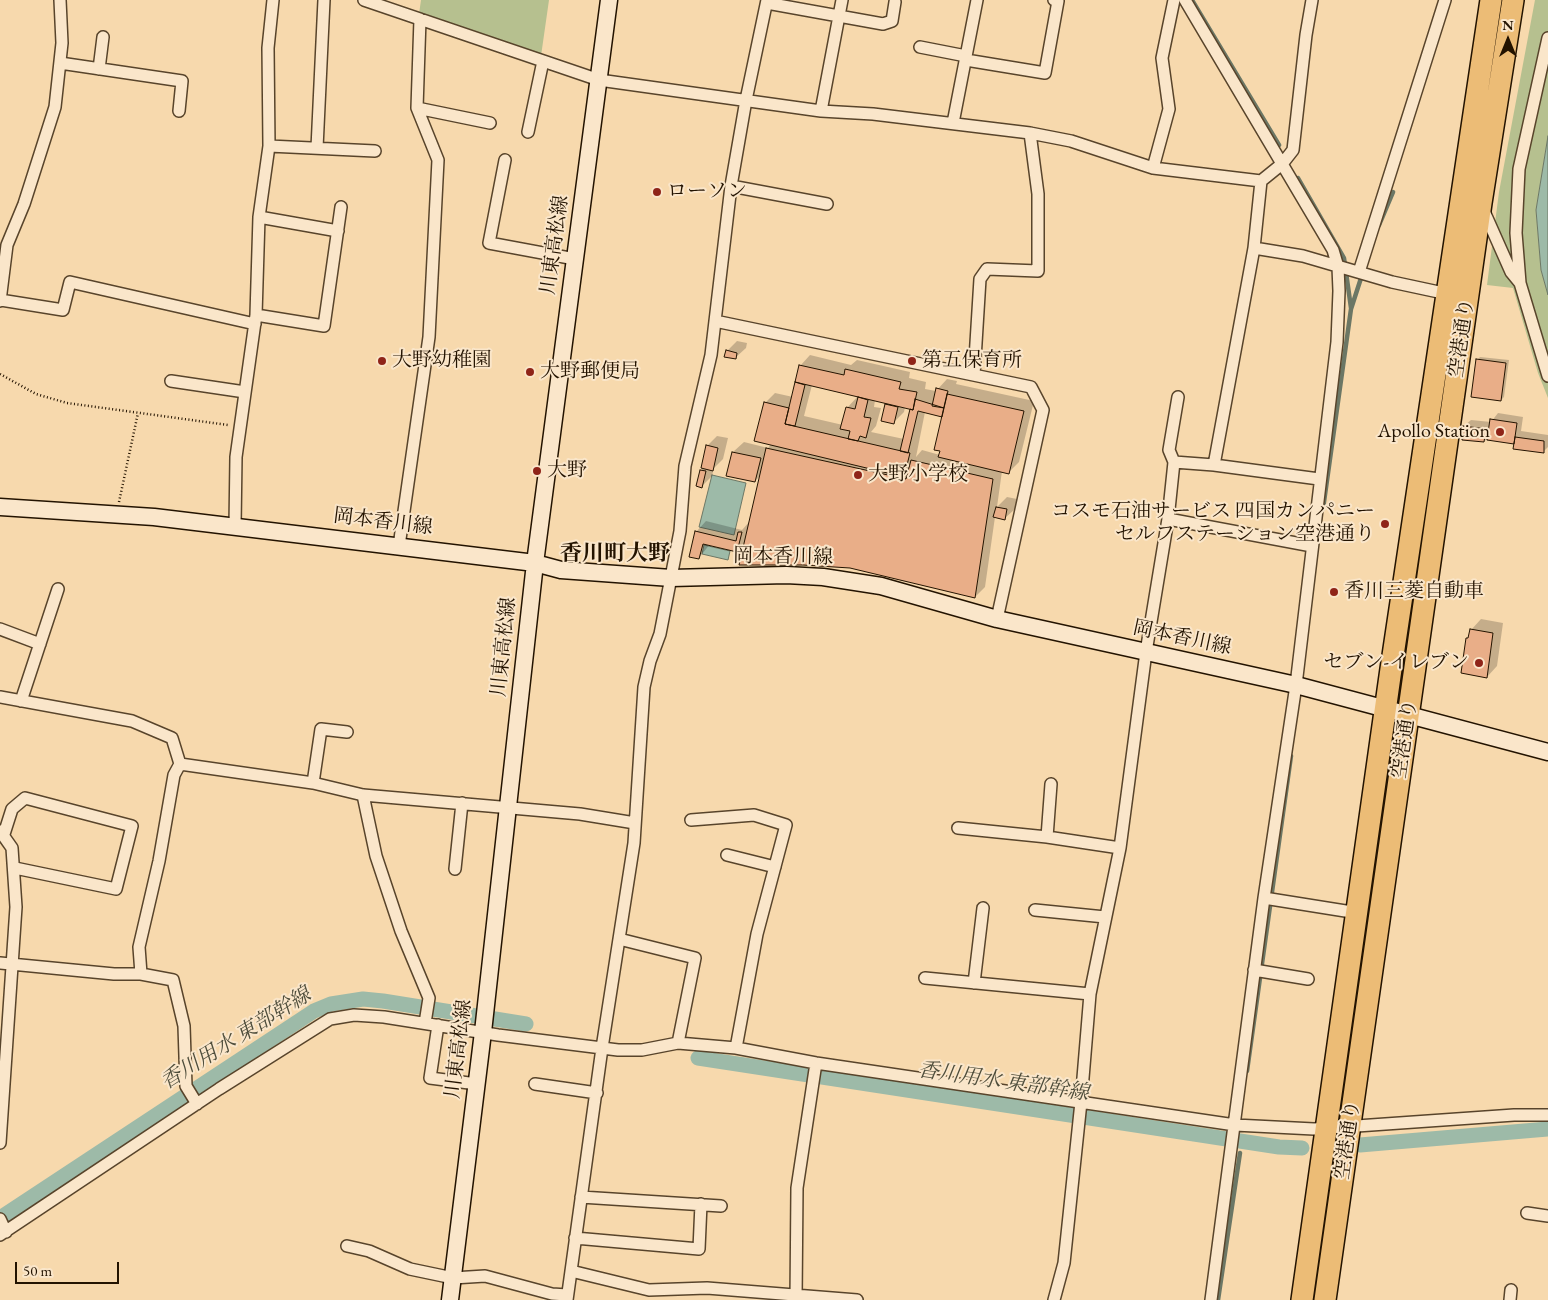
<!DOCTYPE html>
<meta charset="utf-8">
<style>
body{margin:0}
#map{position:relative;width:1548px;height:1300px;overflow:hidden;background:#f7d9ad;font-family:"EB Garamond",serif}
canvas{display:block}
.north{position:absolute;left:1483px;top:15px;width:50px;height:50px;-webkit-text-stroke:4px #fae6ca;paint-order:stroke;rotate:0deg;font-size:14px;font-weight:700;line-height:20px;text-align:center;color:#231300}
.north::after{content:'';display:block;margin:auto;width:18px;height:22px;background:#231300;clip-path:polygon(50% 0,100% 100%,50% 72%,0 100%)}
.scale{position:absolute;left:15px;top:1262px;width:104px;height:22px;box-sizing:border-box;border:2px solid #231300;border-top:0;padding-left:6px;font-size:15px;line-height:18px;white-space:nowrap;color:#231300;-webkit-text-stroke:4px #fae6ca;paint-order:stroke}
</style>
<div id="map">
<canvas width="1548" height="1300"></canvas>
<div class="north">N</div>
<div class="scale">50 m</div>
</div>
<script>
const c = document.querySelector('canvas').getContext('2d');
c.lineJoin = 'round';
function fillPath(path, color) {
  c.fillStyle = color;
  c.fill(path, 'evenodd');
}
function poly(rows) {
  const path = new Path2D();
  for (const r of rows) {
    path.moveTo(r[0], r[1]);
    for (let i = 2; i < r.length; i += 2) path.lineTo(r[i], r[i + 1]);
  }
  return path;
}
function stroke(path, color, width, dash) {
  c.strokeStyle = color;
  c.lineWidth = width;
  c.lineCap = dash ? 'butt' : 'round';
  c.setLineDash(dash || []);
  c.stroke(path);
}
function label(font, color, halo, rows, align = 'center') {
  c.font = font + ' "EB Garamond","Noto Serif JP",serif';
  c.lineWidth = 4;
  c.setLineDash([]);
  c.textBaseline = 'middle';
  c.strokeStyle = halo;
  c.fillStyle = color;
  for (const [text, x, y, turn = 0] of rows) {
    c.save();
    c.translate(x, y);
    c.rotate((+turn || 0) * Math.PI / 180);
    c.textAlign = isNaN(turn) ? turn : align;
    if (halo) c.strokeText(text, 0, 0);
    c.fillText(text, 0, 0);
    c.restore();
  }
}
fillPath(poly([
 [421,0,549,0,541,56,419,14],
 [1535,0,1548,0,1548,136,1536,210,1541,270,1548,295,1548,398,1538,373,1513,288,1487,285,1499,192]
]), '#b6c08f');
const water = poly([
 [1548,136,1548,295,1541,270,1536,210,1548,136],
 [712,475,746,483,734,535,699,527,712,475],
 [704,545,730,551,728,560,702,554,704,545]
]);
fillPath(water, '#9dbaa8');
stroke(water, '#6c7765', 1);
fillPath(poly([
 [737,341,747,343,746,348,735,358,727,351],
 [810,355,851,365,857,360,910,372,909,378,926,382,925,389,936,391,947,379,957,381,956,384,1034,401,1019,462,1009,472,1002,471,997,507,1007,497,1017,499,1015,509,1004,519,995,517,985,587,975,597,850,567,741,563,746,541,737,550,710,544,699,558,696,532,706,521,742,530,750,521,761,475,755,481,733,452,744,442,768,448,771,444,765,403,775,393,793,397,800,366],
 [812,385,858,396,847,408,843,425,804,416],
 [875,400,886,403,882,420,894,422,904,412,905,407,912,408,904,439,871,432,876,426,881,408,874,407],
 [925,412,943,416,940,455,922,450,916,457],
 [1480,357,1509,360,1504,397,1501,400,1477,360],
 [1498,413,1523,417,1521,431,1548,435,1548,447,1543,452,1515,442,1463,439,1464,426,1471,420,1491,422],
 [717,436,728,438,723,459,714,468,712,476,702,486,701,470,704,468,707,446],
 [1481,619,1503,623,1497,666,1487,677,1467,639,1471,630]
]), '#0003');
stroke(poly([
 [1192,0,1279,145],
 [1298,178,1344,258,1351,308],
 [1379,225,1393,192],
 [1323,509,1351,309,1362,275],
 [1247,1071,1291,756],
 [1218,1300,1240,1153]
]), '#6c7765', 4.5);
stroke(poly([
 [698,1058,1279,1147,1302,1148],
 [1360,1145,1548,1129],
 [0,1218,314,1011,331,1004,363,999,383,1001,526,1024]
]), '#9dbaa8', 15);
const building = poly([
 [726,350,737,353,736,359,724,357,726,350],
 [1476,359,1506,363,1501,401,1471,397,1476,359],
 [799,365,844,375,845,369,901,382,899,389,917,392,913,410,795,382,799,365],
 [795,382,805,385,795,426,785,424,795,382],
 [936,388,948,391,944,408,932,406,936,388],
 [947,394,1024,411,1009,474,938,457,940,451,934,450,947,394],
 [858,397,868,400,864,417,871,418,866,438,860,436,858,441,848,439,850,431,840,429,846,407,855,409,858,397],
 [915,399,944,408,942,417,918,411,908,453,900,451,910,409,913,410,915,399],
 [764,402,789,408,785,424,910,453,904,477,754,441,764,402],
 [885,404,898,407,894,424,881,421,885,404],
 [1490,419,1517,423,1514,444,1487,440,1490,419],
 [1463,426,1486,429,1484,442,1462,440,1463,426],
 [1515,437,1544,441,1544,453,1513,449,1515,437],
 [706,445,718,448,713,471,701,468,706,445],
 [766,448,906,479,911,460,993,479,975,598,850,568,803,565,739,565,766,448],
 [732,452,761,458,755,482,726,476,732,452],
 [700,470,706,471,702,488,696,486,700,470],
 [996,507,1007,509,1005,520,993,517,996,507],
 [695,531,736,541,738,532,742,532,737,552,703,544,699,559,689,557,695,531],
 [1470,629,1493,633,1487,678,1461,673,1466,638,1468,638,1470,629]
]);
fillPath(building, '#e9ae88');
stroke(building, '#231300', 1);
const street = poly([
 [364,0,599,80,821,111,873,114,1030,133,1071,141,1153,168,1261,181],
 [1185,0,1333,250,1338,267,1339,291,1337,342,1296,685,1264,898,1211,1300],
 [767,3,883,24,892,21,895,2],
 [920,47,966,56],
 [966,60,1045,73,1058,1,1054,0],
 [60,63,182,81,179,111],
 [99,69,103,37],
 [417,108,490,123],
 [821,111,842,0],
 [953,123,977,0],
 [528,132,543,61],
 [269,146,375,151],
 [317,148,324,0],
 [505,160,489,243,575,259],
 [1153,168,1169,109,1162,58,1174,0],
 [731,186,827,204],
 [1483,209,1511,272,1520,283,1548,376],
 [259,217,338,231],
 [1254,248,1303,256,1392,282,1448,294],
 [1359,272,1445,0],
 [1520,283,1516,233,1519,169,1548,38],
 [0,300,63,310,70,282,255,324],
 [0,301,7,245,24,204,55,107,62,43,60,0],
 [256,315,324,326,341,207],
 [715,321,1031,387,1043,410,997,619],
 [974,375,980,279,987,269,1038,271,1038,194,1030,133],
 [171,381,245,392],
 [1178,397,1169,450,1174,462,1214,465,1319,479],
 [1214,465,1254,248,1261,181,1282,164,1293,150,1306,35,1312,0],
 [1168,519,1312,546],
 [235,526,236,457,256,315,259,217,269,146,268,48,273,0],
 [399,546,429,337,438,160,417,108,420,19],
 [0,629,40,644],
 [0,697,132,721,172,738,180,764,313,783,363,795,580,814,635,823],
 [21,701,58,589],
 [313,783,321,729,347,732],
 [363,795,376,856,401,931,429,998,425,1023],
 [691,820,754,815,786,825,757,934,736,1048],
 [958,828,1047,837,1120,848],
 [0,831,12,848,16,907,0,1143],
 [4,834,12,809,25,798,132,826,116,889,15,868],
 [1047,837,1051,784],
 [727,855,775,867],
 [455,869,462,803],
 [1264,898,1358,913],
 [1035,910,1105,917],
 [619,939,695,958,678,1043],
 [0,963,114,974,141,974,173,980,184,1026,186,1086,197,1104],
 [1254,970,1308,979],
 [141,974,139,947,159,861,174,775,180,764],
 [925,978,1090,994],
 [974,983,983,908],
 [438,1025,430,1078,477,1084],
 [535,1084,597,1093],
 [581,1197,721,1206],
 [1527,1213,1548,1216],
 [0,1219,6,1232],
 [0,1235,219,1089,330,1019,354,1015,384,1017,498,1035,618,1050,642,1050,678,1043,736,1048,816,1063,1235,1125,1314,1129,1514,1115,1548,1115],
 [575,1238,699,1249,701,1204],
 [347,1246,369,1251,410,1269,453,1278,485,1276,552,1294,567,1295],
 [571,1271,649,1290,707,1288,857,1300],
 [567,1300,602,1048,634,843,644,687,650,661,660,634,680,531,685,466,711,355,731,186,746,100,767,0],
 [796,1300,797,1188,816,1063],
 [1054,1300,1064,1263,1081,1102,1090,994,1120,848,1146,652,1168,519,1174,462],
 [1510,1300,1511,1290]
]);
const secondary = poly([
 [0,507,154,517,535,563,561,570,671,578,786,575,823,577,881,586,997,619,1296,685,1548,752],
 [450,1300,483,1032,535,563,609,0]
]);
const highway = poly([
 [1302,1300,1391,669,1491,0],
 [1325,1300,1481,203,1513,0]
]);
stroke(street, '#58442b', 14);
stroke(secondary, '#231300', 19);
stroke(highway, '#231300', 24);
stroke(poly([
 [0,374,36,394,67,403,228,425],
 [119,502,138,413]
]), '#231300', 2.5, [1, 2.5]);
stroke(street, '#fae6ca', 11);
stroke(secondary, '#fae6ca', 16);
stroke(highway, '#ecbc76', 21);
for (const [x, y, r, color] of [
 [657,192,5,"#8f2418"],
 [382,361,5,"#8f2418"],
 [912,361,5,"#8f2418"],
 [530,372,5,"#8f2418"],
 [1500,432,5,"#8f2418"],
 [537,471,5,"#8f2418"],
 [858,475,5,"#8f2418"],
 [1385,524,5,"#8f2418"],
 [1334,592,5,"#8f2418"],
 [1479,663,5,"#8f2418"]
]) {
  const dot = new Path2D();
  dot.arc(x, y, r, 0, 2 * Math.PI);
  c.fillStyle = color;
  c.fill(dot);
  stroke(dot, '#fae6ca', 2);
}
label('20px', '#231300', '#fae6ca', [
 ["ローソン",667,192],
 ["大野幼稚園",392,361],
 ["第五保育所",922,361],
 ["大野郵便局",540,372],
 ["Apollo Station",1490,432,"right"],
 ["大野",547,471],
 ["大野小学校",868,475],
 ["コスモ石油サービス 四国カンパニー",1375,512,"right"],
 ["セルフステーション空港通り",1375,535,"right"],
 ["香川三菱自動車",1344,592],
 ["セブン-イレブン",1469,663,"right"]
], 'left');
label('20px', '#231300', '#fae6ca', [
 ["川東高松線",555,245,-82],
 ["空港通り",1462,338,-82],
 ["岡本香川線",383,522,7],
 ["岡本香川線",783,557,1],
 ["岡本香川線",1182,638,12],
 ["川東高松線",504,647,-84],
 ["空港通り",1405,739,-82],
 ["川東高松線",459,1049,-83],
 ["空港通り",1348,1140,-82]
]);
label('italic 21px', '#4e4d3b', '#fae6ca', [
 ["香川用水 東部幹線",236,1039,-32],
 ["香川用水 東部幹線",1003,1082,8]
]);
label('bold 22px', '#231300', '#fae6ca', [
 ["香川町大野",615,554]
]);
</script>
